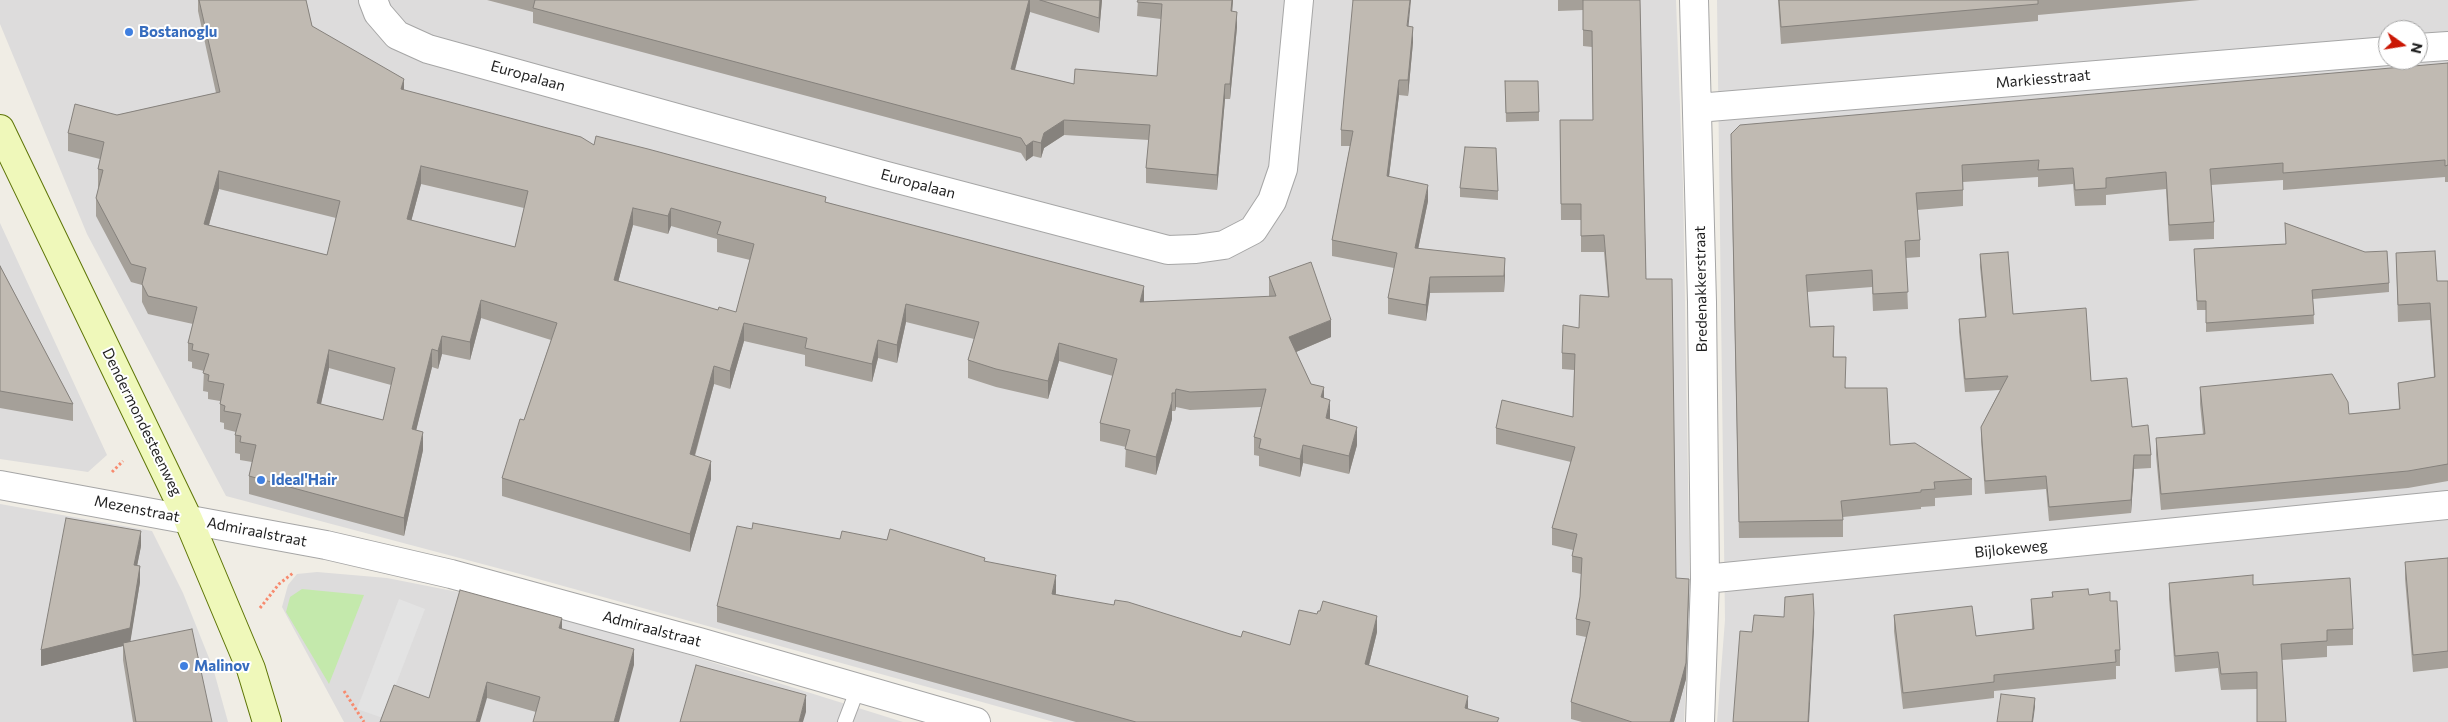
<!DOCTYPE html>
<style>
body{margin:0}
#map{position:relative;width:2448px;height:722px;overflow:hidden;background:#f0ede5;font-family:Commissioner,sans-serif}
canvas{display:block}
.north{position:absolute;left:2378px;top:20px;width:50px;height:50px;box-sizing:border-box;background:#fff;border:1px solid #a5a5a5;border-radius:50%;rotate:103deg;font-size:14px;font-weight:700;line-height:20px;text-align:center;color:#1f1f1f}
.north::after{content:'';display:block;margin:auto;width:18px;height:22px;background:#ca1704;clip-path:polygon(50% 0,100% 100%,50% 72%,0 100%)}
</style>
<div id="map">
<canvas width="2448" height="722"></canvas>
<div class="north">N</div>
</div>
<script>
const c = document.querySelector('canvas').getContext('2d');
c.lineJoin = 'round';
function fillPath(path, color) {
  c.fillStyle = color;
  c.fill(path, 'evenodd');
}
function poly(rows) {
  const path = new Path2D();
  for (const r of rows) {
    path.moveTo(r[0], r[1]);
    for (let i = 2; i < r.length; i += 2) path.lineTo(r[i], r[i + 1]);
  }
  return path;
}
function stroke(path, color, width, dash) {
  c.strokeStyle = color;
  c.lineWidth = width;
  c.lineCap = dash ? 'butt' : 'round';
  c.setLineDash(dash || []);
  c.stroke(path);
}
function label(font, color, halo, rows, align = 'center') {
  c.font = font + ' Commissioner,sans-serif';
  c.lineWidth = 4;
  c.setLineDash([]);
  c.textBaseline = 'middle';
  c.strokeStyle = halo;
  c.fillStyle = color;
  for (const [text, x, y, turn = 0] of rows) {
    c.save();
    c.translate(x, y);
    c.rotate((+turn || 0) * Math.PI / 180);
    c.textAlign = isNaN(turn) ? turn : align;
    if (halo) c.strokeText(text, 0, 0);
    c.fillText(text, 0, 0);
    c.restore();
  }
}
fillPath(poly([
 [0,0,1676,0,1683,184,1690,597,1684,722,1054,722,520,574,226,496,87,234,0,24],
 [1717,0,2448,0,2448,722,1717,722,1725,620],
 [2388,30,2418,30,2418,60,2388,60],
 [0,223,107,455,88,472,0,459],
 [0,504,152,531,183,593,213,668,228,722,0,722],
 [317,572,387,578,539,608,903,722,344,722,282,607,288,585,297,574]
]), '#dddcdc');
fillPath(poly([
 [302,589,364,595,329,684,286,612,290,597]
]), '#c4e9ac');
fillPath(poly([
 [399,599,425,609,383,718,357,709]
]), '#e3e3e3');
const lane = poly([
 [845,722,858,688]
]);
const street = poly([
 [373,0,378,13,397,35,428,49,879,174,1168,250,1196,249,1224,245,1253,230,1272,201,1283,169,1299,0],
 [1694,0,1702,302,1705,579,1700,722],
 [2418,48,2448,46],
 [1697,108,2388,51],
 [0,485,326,545,451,574,699,642,976,722],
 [1705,579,2448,505]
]);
const secondary = poly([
 [0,129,188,519,251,669,267,722]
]);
stroke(lane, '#a6a6a6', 16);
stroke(street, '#a6a6a6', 30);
stroke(secondary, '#5e7507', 30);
stroke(poly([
 [112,472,123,461],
 [260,608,279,584,293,573],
 [344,691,364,722]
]), '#f78a6e', 3, [2.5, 2.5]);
stroke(lane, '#fff', 14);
stroke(street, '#fff', 28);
stroke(secondary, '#eff8ba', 28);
fillPath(poly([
 [198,0,306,0,312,26,404,90,594,145,826,202,1144,302,1269,297,1269,277,1331,337,1296,352,1311,384,1324,398,1330,419,1357,445,1349,474,1303,463,1300,477,1259,466,1259,456,1254,455,1254,437,1261,407,1190,410,1176,407,1175,411,1172,411,1172,419,1156,475,1125,467,1126,447,1100,441,1100,423,1113,376,1059,361,1048,399,996,387,968,378,968,360,974,339,906,322,897,363,878,358,872,382,805,366,805,355,744,341,730,389,714,384,695,456,711,479,690,552,502,496,502,478,524,420,551,340,481,318,470,360,442,354,438,369,432,367,416,430,423,450,404,536,249,494,249,476,252,462,240,460,240,454,235,453,235,435,236,432,224,429,224,423,220,422,220,401,208,399,208,392,203,391,204,371,192,368,192,362,188,361,188,343,193,324,148,314,142,302,142,285,131,282,96,216,96,198,99,187,98,187,98,169,100,159,68,151,68,133,117,115,216,93,198,11],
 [421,184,524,208,515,247,411,221],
 [219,189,336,218,327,255,209,225],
 [633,225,668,234,671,226,717,239,717,252,750,260,736,312,718,310,618,282],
 [329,368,391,385,383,420,321,404],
 [487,0,1102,0,1099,33,1030,12,1015,70,1074,84,1157,76,1161,19,1137,16,1138,0,1233,0,1232,11,1237,27,1230,99,1225,99,1217,190,1146,183,1146,168,1149,140,1064,135,1044,148,1041,158,1033,156,1026,161,1021,153,533,23,533,12],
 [1558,0,1640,0,1646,279,1676,578,1689,595,1686,679,1674,722,1582,722,1571,719,1571,702,1586,637,1576,635,1576,619,1580,597,1581,574,1572,572,1572,556,1573,550,1552,545,1552,528,1571,462,1496,444,1496,428,1573,417,1574,370,1562,369,1562,353,1579,328,1608,297,1604,252,1581,252,1581,220,1561,220,1560,120,1593,120,1592,47,1583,46,1583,10,1558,11],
 [1778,0,2200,0,2038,15,2038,21,1781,44],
 [1409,26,1413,42,1408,96,1399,95,1389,177,1428,201,1418,249,1505,274,1504,292,1430,293,1426,321,1388,314,1388,298,1394,268,1332,256,1332,240,1350,146,1341,146,1341,130],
 [2448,63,2448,182,2445,182,2445,177,2283,190,2283,180,2211,185,2214,222,2214,239,2169,241,2166,189,2106,195,2106,205,2075,206,2073,184,2038,187,2038,177,1963,182,1963,206,1917,210,1920,240,1920,257,1906,258,1908,309,1873,311,1872,287,1807,292,1810,327,1834,342,1834,357,1846,388,1890,445,1972,479,1972,495,1935,498,1935,506,1921,507,1921,509,1843,517,1843,537,1739,538,1731,151],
 [1505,81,1539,112,1539,121,1506,122],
 [1460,188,1498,191,1498,200,1460,197],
 [2285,223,2389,283,2389,292,2313,299,2314,324,2206,332,2206,310,2197,310,2194,249,2286,244],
 [2396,253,2437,281,2448,281,2448,481,2408,488,2161,510,2156,455,2156,438,2203,434,2200,404,2200,387,2349,414,2399,409,2398,383,2434,377,2430,320,2398,322],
 [1980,254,2013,314,2091,381,2132,427,2151,455,2151,468,2134,469,2131,513,2049,521,2046,489,1985,494,1981,441,1981,427,2000,390,1965,392,1959,332,1959,319,1985,317,1980,267],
 [0,266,73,404,73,421,0,408],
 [752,529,985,561,1056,592,1056,594,1241,637,1290,645,1377,632,1369,665,1499,722,1076,722,717,622,717,606],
 [141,546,137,566,140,582,130,641,212,722,133,722,123,660,123,646,41,666],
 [2448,558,2448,668,2413,672,2405,579,2405,562],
 [2169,583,2253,585,2353,629,2353,645,2327,646,2327,657,2282,660,2257,689,2221,690,2218,668,2175,672,2169,599],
 [2052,592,2089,595,2110,601,2120,650,2120,666,2116,666,2116,679,1994,691,1994,698,1903,709,1894,631,1894,615,1976,636,2032,629,2031,599,2052,598],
 [562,629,634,665,536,712,487,698,429,698]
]), '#a5a099');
fillPath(poly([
 [1029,0,1030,0,1030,12,1011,84,1011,69],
 [1100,0,1102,0,1099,33,1099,18],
 [1232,0,1233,0,1231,26,1231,11],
 [1410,0,1411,0,1407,42,1407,26],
 [1237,12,1237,27,1230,99,1230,84],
 [1413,27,1413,42,1408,96,1408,80],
 [404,79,404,97,401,89],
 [1399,80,1399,95,1387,192,1387,176],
 [1225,84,1225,99,1217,190,1217,175],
 [1064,120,1064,135,1044,148,1041,158,1041,143,1044,133],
 [1033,141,1033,156,1026,161,1026,146],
 [421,166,421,184,407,237,407,219],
 [219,171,219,189,204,242,204,224],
 [1428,185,1428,201,1415,264,1415,248],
 [633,208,633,225,614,298,614,280],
 [671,208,671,226,668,234,668,216],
 [1505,258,1505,274,1504,292,1504,276],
 [1430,277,1430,293,1426,321,1426,305],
 [1144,286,1144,304,1140,302],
 [481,300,481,318,470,360,470,342],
 [906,304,906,322,897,363,897,345],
 [1331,320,1331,337,1289,355,1289,337],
 [744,323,744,341,730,389,730,371],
 [442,336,442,354,438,369,438,351],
 [878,340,878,358,872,382,872,364],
 [1059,343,1059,361,1048,399,1048,381],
 [432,349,432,367,412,447,412,429],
 [329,350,329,368,317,421,317,403],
 [714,366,714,384,690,472,690,454],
 [1324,387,1324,405,1321,397],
 [1176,389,1176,407,1175,411,1175,393],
 [1330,400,1330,418,1326,436,1326,418],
 [1172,401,1172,419,1156,475,1156,457],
 [1357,427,1357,445,1349,474,1349,456],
 [423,432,423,450,404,536,404,518],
 [1303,445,1303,463,1300,477,1300,459],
 [2134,455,2134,469,2131,513,2131,500],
 [711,461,711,479,690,552,690,534],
 [141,531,141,546,134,581,134,565],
 [140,566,140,582,130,644,123,643,123,646,41,666,41,650],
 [1056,575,1056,592,1052,610,1052,594],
 [1689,579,1686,679,1674,722,1670,722],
 [1814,613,1814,630,1809,722,1808,722],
 [1377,616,1377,632,1365,681,1365,664],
 [562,618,562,634,559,628],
 [634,649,634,665,619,722,614,722],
 [487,682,487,698,480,722,476,722],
 [806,695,806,712,803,722,799,722],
 [1468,696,1468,712,1465,708],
 [2035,698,2035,707,2033,722,2032,722]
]), '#86827d');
const building = poly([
 [199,0,306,0,312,26,404,79,401,89,581,137,594,145,596,136,648,149,826,197,825,202,1144,286,1140,302,1276,296,1269,277,1311,262,1331,320,1289,337,1311,384,1324,387,1321,397,1330,400,1326,418,1357,427,1349,456,1303,445,1300,459,1259,448,1261,439,1254,437,1266,389,1190,392,1176,389,1175,393,1172,393,1172,401,1156,457,1125,449,1130,430,1100,423,1117,359,1059,343,1048,381,996,369,968,360,979,322,906,304,897,345,878,340,872,364,805,348,807,338,744,323,730,371,714,366,690,454,711,461,690,534,502,478,520,419,524,420,557,323,481,300,470,342,442,336,438,351,432,349,412,429,423,432,404,518,249,476,256,445,240,442,241,436,235,435,241,414,224,411,225,406,220,404,224,384,208,381,209,375,203,373,209,354,192,350,193,344,188,343,197,307,148,296,142,284,146,268,131,264,96,198,103,170,98,169,104,142,68,133,75,104,117,115,220,92,199,0],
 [421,166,528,191,515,247,407,219,421,166],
 [219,171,340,201,327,255,204,224,219,171],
 [633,208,668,216,671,208,721,222,717,234,754,244,736,312,719,307,718,310,614,280,633,208],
 [329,350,395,368,383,420,317,403,329,350],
 [535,0,1029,0,1011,69,1074,84,1075,69,1157,76,1162,4,1137,2,1138,0,1232,0,1231,11,1237,12,1230,84,1225,84,1217,175,1146,168,1150,125,1064,120,1044,133,1041,143,1033,141,1026,146,1021,138,533,8,535,0],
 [1040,0,1100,0,1099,18,1040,0],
 [1353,0,1410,0,1407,26,1413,27,1408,80,1399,80,1387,176,1428,185,1415,248,1505,258,1504,276,1430,277,1426,305,1388,298,1397,253,1332,240,1353,131,1341,130,1353,0],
 [1583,0,1640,0,1646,279,1672,279,1676,578,1689,579,1686,663,1670,722,1632,722,1571,702,1590,622,1576,619,1580,597,1582,558,1572,556,1577,534,1552,528,1575,447,1496,428,1502,400,1573,417,1575,354,1562,353,1563,325,1579,328,1580,295,1609,297,1604,235,1581,236,1581,204,1561,204,1560,120,1593,120,1592,31,1583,30,1583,0],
 [1779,0,2038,0,2038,4,1781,27,1779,0],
 [2448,63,2448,165,2445,166,2445,160,2283,173,2283,163,2210,169,2214,222,2169,225,2166,172,2106,178,2106,188,2075,190,2073,168,2038,170,2039,160,1962,165,1963,190,1916,193,1920,240,1905,241,1908,292,1873,294,1872,270,1806,275,1810,327,1834,326,1833,357,1846,357,1845,388,1887,388,1890,445,1915,443,1972,479,1934,482,1935,489,1921,490,1921,492,1841,501,1843,520,1739,522,1731,134,1740,125,2448,63],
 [1505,81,1538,81,1539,112,1506,113,1505,81],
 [1465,147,1496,148,1498,191,1460,188,1465,147],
 [2285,223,2365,252,2387,251,2389,283,2312,290,2314,315,2206,323,2206,301,2197,301,2194,249,2286,244,2285,223],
 [2435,251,2437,281,2448,281,2448,464,2408,471,2161,494,2156,438,2205,434,2200,387,2332,374,2348,402,2349,414,2400,409,2398,383,2435,377,2430,303,2398,305,2396,253,2435,251],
 [2008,252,2013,314,2086,308,2091,381,2127,378,2132,427,2148,425,2151,455,2134,455,2131,500,2049,507,2046,476,1985,481,1981,427,2008,376,1965,379,1959,319,1986,317,1980,254,2008,252],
 [0,266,73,404,0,391,0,266],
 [66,518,141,531,134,565,140,566,130,628,41,650,66,518],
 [753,523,840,539,842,531,887,540,890,529,985,558,984,561,1056,575,1052,594,1114,605,1115,600,1128,602,1230,634,1241,637,1243,631,1290,645,1299,610,1317,614,1318,611,1320,611,1323,601,1377,616,1365,664,1468,696,1465,708,1499,718,1497,722,1136,722,717,606,737,526,752,529,753,523],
 [2448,558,2448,651,2413,655,2405,562,2448,558],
 [2253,575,2253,585,2350,578,2353,629,2327,630,2327,641,2281,644,2286,722,2257,722,2257,672,2221,674,2218,652,2175,656,2169,583,2253,575],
 [2088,589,2089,595,2110,592,2110,601,2117,601,2120,650,2115,650,2116,662,1994,675,1994,682,1903,693,1894,615,1972,606,1976,636,2034,629,2031,599,2053,597,2052,592,2088,589],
 [460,590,562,618,559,628,634,649,614,722,533,722,540,697,487,682,476,722,380,722,394,685,429,698,460,590],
 [1813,594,1814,613,1808,722,1733,722,1740,631,1752,632,1754,615,1784,617,1785,597,1813,594],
 [192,629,212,722,136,722,123,643,192,629],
 [696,665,806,695,799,722,680,722,696,665],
 [2001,694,2035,698,2032,722,1997,722,2001,694]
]);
fillPath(building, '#c0bab2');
stroke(building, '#86827d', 1);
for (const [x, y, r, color] of [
 [129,32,5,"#3f7fe0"],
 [261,480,5,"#3f7fe0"],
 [184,666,5,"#3f7fe0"]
]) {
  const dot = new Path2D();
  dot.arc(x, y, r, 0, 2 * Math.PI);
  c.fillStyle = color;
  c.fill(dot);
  stroke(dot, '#fff', 2);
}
label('bold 15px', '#366cbe', '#fff', [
 ["Bostanoglu",139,32],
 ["Ideal'Hair",271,480],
 ["Malinov",194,666]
], 'left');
label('15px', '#1f1f1f', '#fff', [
 ["Europalaan",528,76,16],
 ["Markiesstraat",2043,79,-5],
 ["Europalaan",918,184,15],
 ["Bredenakkerstraat",1701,289,-91],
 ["Dendermondesteenweg",142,422,64],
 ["Mezenstraat",137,509,11],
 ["Admiraalstraat",257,532,11],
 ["Bijlokeweg",2011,549,-6],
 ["Admiraalstraat",652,629,15]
]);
</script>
